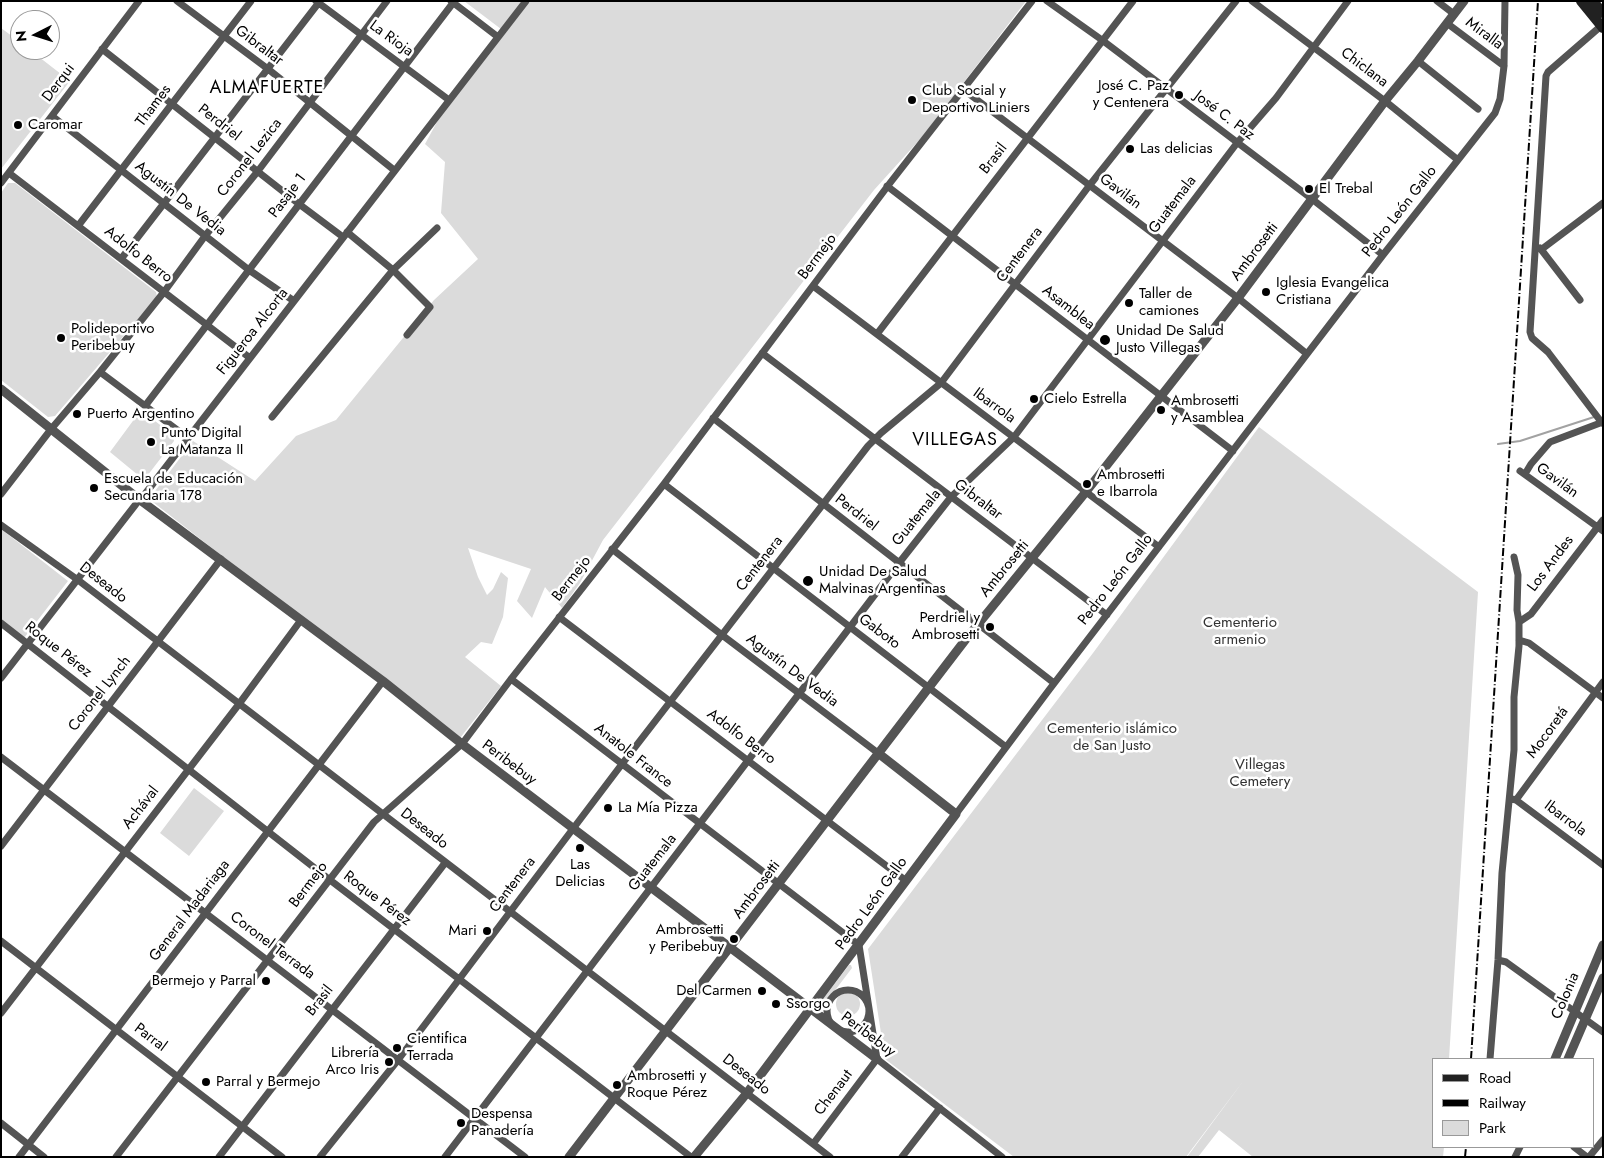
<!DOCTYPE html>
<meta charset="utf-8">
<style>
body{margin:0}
#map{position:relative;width:1604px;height:1158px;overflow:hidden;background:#fff;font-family:Jost,sans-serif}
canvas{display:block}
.frame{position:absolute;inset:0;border:2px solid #000;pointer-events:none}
.legend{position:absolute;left:1432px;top:1058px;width:162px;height:90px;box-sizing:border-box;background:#fff;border:1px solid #999;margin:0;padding:6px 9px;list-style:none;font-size:15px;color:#000}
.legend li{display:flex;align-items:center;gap:10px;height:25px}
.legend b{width:25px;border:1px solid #999}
.north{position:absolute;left:10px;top:10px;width:50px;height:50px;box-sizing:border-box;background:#fff;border:1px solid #999;border-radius:50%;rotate:265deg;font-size:14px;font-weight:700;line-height:20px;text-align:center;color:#000}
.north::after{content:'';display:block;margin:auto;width:18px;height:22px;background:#000;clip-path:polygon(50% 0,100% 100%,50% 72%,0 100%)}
</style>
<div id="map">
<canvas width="1604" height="1158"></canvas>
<div class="frame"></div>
<ul class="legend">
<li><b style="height:6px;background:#212121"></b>Road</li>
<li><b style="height:6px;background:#000"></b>Railway</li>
<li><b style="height:14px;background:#dbdbdb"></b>Park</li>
</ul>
<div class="north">N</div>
</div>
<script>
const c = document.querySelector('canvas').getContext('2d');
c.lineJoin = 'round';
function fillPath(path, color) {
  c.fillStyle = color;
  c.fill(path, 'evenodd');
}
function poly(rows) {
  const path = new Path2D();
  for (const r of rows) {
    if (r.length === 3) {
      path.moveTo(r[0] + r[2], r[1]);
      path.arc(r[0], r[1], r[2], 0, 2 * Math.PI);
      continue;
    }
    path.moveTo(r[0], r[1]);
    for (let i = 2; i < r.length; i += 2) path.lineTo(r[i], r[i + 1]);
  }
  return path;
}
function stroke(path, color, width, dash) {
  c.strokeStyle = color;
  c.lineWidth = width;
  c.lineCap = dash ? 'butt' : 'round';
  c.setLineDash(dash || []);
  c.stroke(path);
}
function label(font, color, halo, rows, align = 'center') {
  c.font = font + ' Jost,sans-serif';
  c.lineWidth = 5;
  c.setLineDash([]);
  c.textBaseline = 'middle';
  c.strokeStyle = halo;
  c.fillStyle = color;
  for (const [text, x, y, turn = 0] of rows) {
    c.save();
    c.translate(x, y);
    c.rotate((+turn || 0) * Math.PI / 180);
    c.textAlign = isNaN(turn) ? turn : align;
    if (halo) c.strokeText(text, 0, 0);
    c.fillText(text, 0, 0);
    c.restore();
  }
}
fillPath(poly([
 [464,1,522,1,501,29],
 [525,1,1026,1,922,137,874,190,603,540,580,583,562,608,545,587,532,618,517,601,531,569,468,548,478,577,487,595,493,589,501,572,508,578,503,617,492,644,481,642,465,657,501,686,460,738,379,673,271,594,149,499,193,441,255,481,296,436,336,420,434,300,478,259,441,213,445,162,425,144,449,100],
 [1,28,20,42,20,50,30,50,70,81,1,169],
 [8,183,15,183,156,292,157,297,55,416,48,417,1,380,1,193],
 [141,410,173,435,174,441,144,480,110,452],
 [1259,427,1478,592,1449,1059,1433,1059,1433,1147,1444,1147,1443,1157,1253,1157,1219,1130,1198,1157,1187,1157,1244,1080,1186,1157,1014,1157,885,1059,868,949,1093,653],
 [1,529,68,581,24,638,1,620],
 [194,788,224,811,189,856,160,833],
 [849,965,851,965,852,968,827,1001,824,1001,823,999],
 [848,1004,12]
]), '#dbdbdb');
stroke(poly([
 [1498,444,1520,441,1594,417]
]), '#a2a2a2', 2);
stroke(poly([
 [177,1,268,69,394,170],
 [316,1,449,100],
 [451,1,498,37],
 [1047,1,1102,40,1312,199,1383,255],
 [1252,1,1385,101,1458,160],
 [1437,1,1454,14],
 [1448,24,1504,66],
 [1601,26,1548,72,1546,76,1530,332,1532,338,1548,352,1602,423],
 [102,49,299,204,343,237],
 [1418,61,1478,109],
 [964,90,1238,298,1307,354],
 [52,116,249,270,294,301],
 [9,173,250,358],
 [1,183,139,1],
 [887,186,1233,451],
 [78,226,251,1],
 [1540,248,1580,300],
 [1542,249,1603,203],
 [121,259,320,1],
 [813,286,1159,547],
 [877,334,1133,1],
 [407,335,430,307,393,270,437,228],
 [762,353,1107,615],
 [100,372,188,438],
 [145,406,453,3],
 [272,417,393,270,347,232],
 [713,418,1054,683],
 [1520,471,1603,531],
 [1525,474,1531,464,1550,442,1603,422],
 [664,484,1006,747],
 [1,494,52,428,100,372,164,292,205,236,258,171,387,1],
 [1,525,78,580,830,1157],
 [612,549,722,635,878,753],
 [559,617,905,880],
 [1519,622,1531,614,1603,520],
 [1,623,330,880,691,1157],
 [1519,640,1529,643,1603,698],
 [1,678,136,504,145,494,526,1],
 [511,679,859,945,877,1059],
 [1,757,525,1157],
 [1512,799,1516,800,1603,865],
 [1516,800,1603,682],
 [956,814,1049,690,1383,255,1495,113,1500,99,1504,66,1505,1],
 [1,846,221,559],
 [1,941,282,1157],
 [1498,960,1506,962,1603,1032],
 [848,1011,21],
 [1,1013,239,704,301,620],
 [877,1059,1002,1157],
 [1490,1059,1498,960,1502,873,1514,750,1514,697,1519,646,1519,622,1517,610,1518,575,1514,557],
 [1,1123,44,1157],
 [813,1144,877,1059],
 [1574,1147,1587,1157],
 [19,1157,383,681],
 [116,1157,374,822,462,744,511,679,664,484,890,183,1032,1],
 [219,1157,445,863],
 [320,1157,398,1060,622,764,868,446,881,433,941,383,1089,186,1236,1],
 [445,1157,899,563,951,497,1014,437,1237,143,1276,98,1348,1],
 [902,1157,940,1108],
 [1515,1157,1520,1147],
 [1589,1157,1603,1140]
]), '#545454', 7);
stroke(poly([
 [1,389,140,500,383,681,462,744,877,1059],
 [1555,1059,1603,945],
 [1568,1059,1603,978],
 [569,1157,966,639,1085,493,1238,298,1385,101,1418,61,1464,1],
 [694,1157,747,1093,956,814,878,753]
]), '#545454', 9);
stroke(poly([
 [1581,1,1603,28],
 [1593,1,1603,13]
]), '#212121', 10);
stroke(poly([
 [1471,1059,1538,1],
 [1465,1157,1466,1147]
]), '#000', 2, [8, 2.5, 1, 2.5]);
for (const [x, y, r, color] of [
 [1179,95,5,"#000"],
 [912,100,5,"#000"],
 [18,125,5,"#000"],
 [1130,149,5,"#000"],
 [1309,189,5,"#000"],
 [1266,292,5,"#000"],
 [1129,303,5,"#000"],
 [61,338,5,"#000"],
 [1105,340,6,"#000"],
 [1034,399,5,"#000"],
 [1161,410,5,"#000"],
 [77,414,5,"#000"],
 [151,442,5,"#000"],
 [1087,484,5,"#000"],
 [94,488,5,"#000"],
 [808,581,6,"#000"],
 [990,627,5,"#000"],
 [608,808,5,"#000"],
 [580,848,5,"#000"],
 [487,931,5,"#000"],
 [734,939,5,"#000"],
 [266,981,5,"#000"],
 [762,991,5,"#000"],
 [776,1004,5,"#000"],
 [397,1048,5,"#000"],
 [389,1062,5,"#000"],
 [206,1082,5,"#000"],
 [617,1085,5,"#000"],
 [461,1123,5,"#000"]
]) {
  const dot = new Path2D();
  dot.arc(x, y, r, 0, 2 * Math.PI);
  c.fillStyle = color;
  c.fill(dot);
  stroke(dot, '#fff', 2);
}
label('15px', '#000', '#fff', [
 ["Miralla",1484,34,37],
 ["La Rioja",391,39,36],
 ["Gibraltar",259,46,37],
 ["Chiclana",1364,68,37],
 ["Derqui",59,83,-53],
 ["Thames",154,106,-53],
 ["José C. Paz",1224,116,37],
 ["Perdriel",219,123,38],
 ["Coronel Lezica",250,158,-52],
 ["Brasil",994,159,-52],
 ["Gavilán",1120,192,37],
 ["Pasaje 1",288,196,-53],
 ["Agustín De Vedia",180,199,38],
 ["Guatemala",1173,205,-53],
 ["Pedro León Gallo",1400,212,-52],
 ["Ambrosetti",1255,252,-53],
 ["Adolfo Berro",138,255,38],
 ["Centenera",1020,255,-53],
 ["Bermejo",818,257,-53],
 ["Asamblea",1068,308,38],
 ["Figueroa Alcorta",253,332,-52],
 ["Ibarrola",994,406,36],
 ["Gavilán",1557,481,36],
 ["Gibraltar",978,500,37],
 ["Perdriel",856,513,38],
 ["Guatemala",917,518,-51],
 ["Centenera",760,564,-52],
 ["Los Andes",1551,564,-53],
 ["Ambrosetti",1005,569,-51],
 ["Bermejo",572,579,-52],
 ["Pedro León Gallo",1116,580,-52],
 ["Deseado",103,583,38],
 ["Gaboto",879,632,37],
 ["Roque Pérez",58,650,38],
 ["Agustín De Vedia",792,671,37],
 ["Coronel Lynch",100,694,-52],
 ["Mocoretá",1548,733,-54],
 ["Adolfo Berro",741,737,37],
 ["Anatole France",633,756,38],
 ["Peribebuy",509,763,37],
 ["Achával",141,808,-52],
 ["Ibarrola",1565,819,37],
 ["Deseado",424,829,38],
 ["Guatemala",653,863,-52],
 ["Bermejo",309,885,-53],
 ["Centenera",513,885,-53],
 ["Ambrosetti",757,890,-53],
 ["Roque Pérez",377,899,37],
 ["Pedro León Gallo",872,904,-54],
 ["General Madariaga",190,911,-53],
 ["Coronel Terrada",272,946,37],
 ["Colonia",1566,996,-67],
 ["Brasil",320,1001,-52],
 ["Peribebuy",868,1035,37],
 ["Parral",150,1038,37],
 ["Deseado",746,1075,38],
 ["Chenaut",834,1093,-53]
]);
label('15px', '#000', '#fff', [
 ["José C. Paz",1169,86,"right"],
 ["y Centenera",1169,103,"right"],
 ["Club Social y",922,91],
 ["Deportivo Liniers",922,108],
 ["Caromar",28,125],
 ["Las delicias",1140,149],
 ["El Trebal",1319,189],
 ["Iglesia Evangelica",1276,283],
 ["Cristiana",1276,300],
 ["Taller de",1139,294],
 ["camiones",1139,311],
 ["Polideportivo",71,329],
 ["Peribebuy",71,346],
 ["Unidad De Salud",1116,331],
 ["Justo Villegas",1116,348],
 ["Cielo Estrella",1044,399],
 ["Ambrosetti",1171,401],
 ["y Asamblea",1171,418],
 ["Puerto Argentino",87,414],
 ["Punto Digital",161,433],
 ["La Matanza II",161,450],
 ["Ambrosetti",1097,475],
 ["e Ibarrola",1097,492],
 ["Escuela de Educación",104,479],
 ["Secundaria 178",104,496],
 ["Unidad De Salud",819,572],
 ["Malvinas Argentinas",819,589],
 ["Perdriel y",980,618,"right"],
 ["Ambrosetti",980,635,"right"],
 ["La Mía Pizza",618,808],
 ["Las",580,865,"center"],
 ["Delicias",580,882,"center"],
 ["Ambrosetti",724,930,"right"],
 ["y Peribebuy",724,947,"right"],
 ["Mari",477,931,"right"],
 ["Bermejo y Parral",256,981,"right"],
 ["Del Carmen",752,991,"right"],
 ["Ssorgo",786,1004],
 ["Cientifica",407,1039],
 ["Terrada",407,1056],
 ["Librería",379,1053,"right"],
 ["Arco Iris",379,1070,"right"],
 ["Ambrosetti y",627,1076],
 ["Roque Pérez",627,1093],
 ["Parral y Bermejo",216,1082],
 ["Despensa",471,1114],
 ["Panadería",471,1131]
], 'left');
label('15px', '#323232', '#fff', [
 ["Cementerio",1240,623],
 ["armenio",1240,640],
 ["Cementerio islámico",1112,729],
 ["de San Justo",1112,746],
 ["Villegas",1260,765],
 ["Cemetery",1260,782]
]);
c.letterSpacing = '1px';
label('18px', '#000', '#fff', [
 ["ALMAFUERTE",267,89],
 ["VILLEGAS",955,441]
]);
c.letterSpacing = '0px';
</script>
